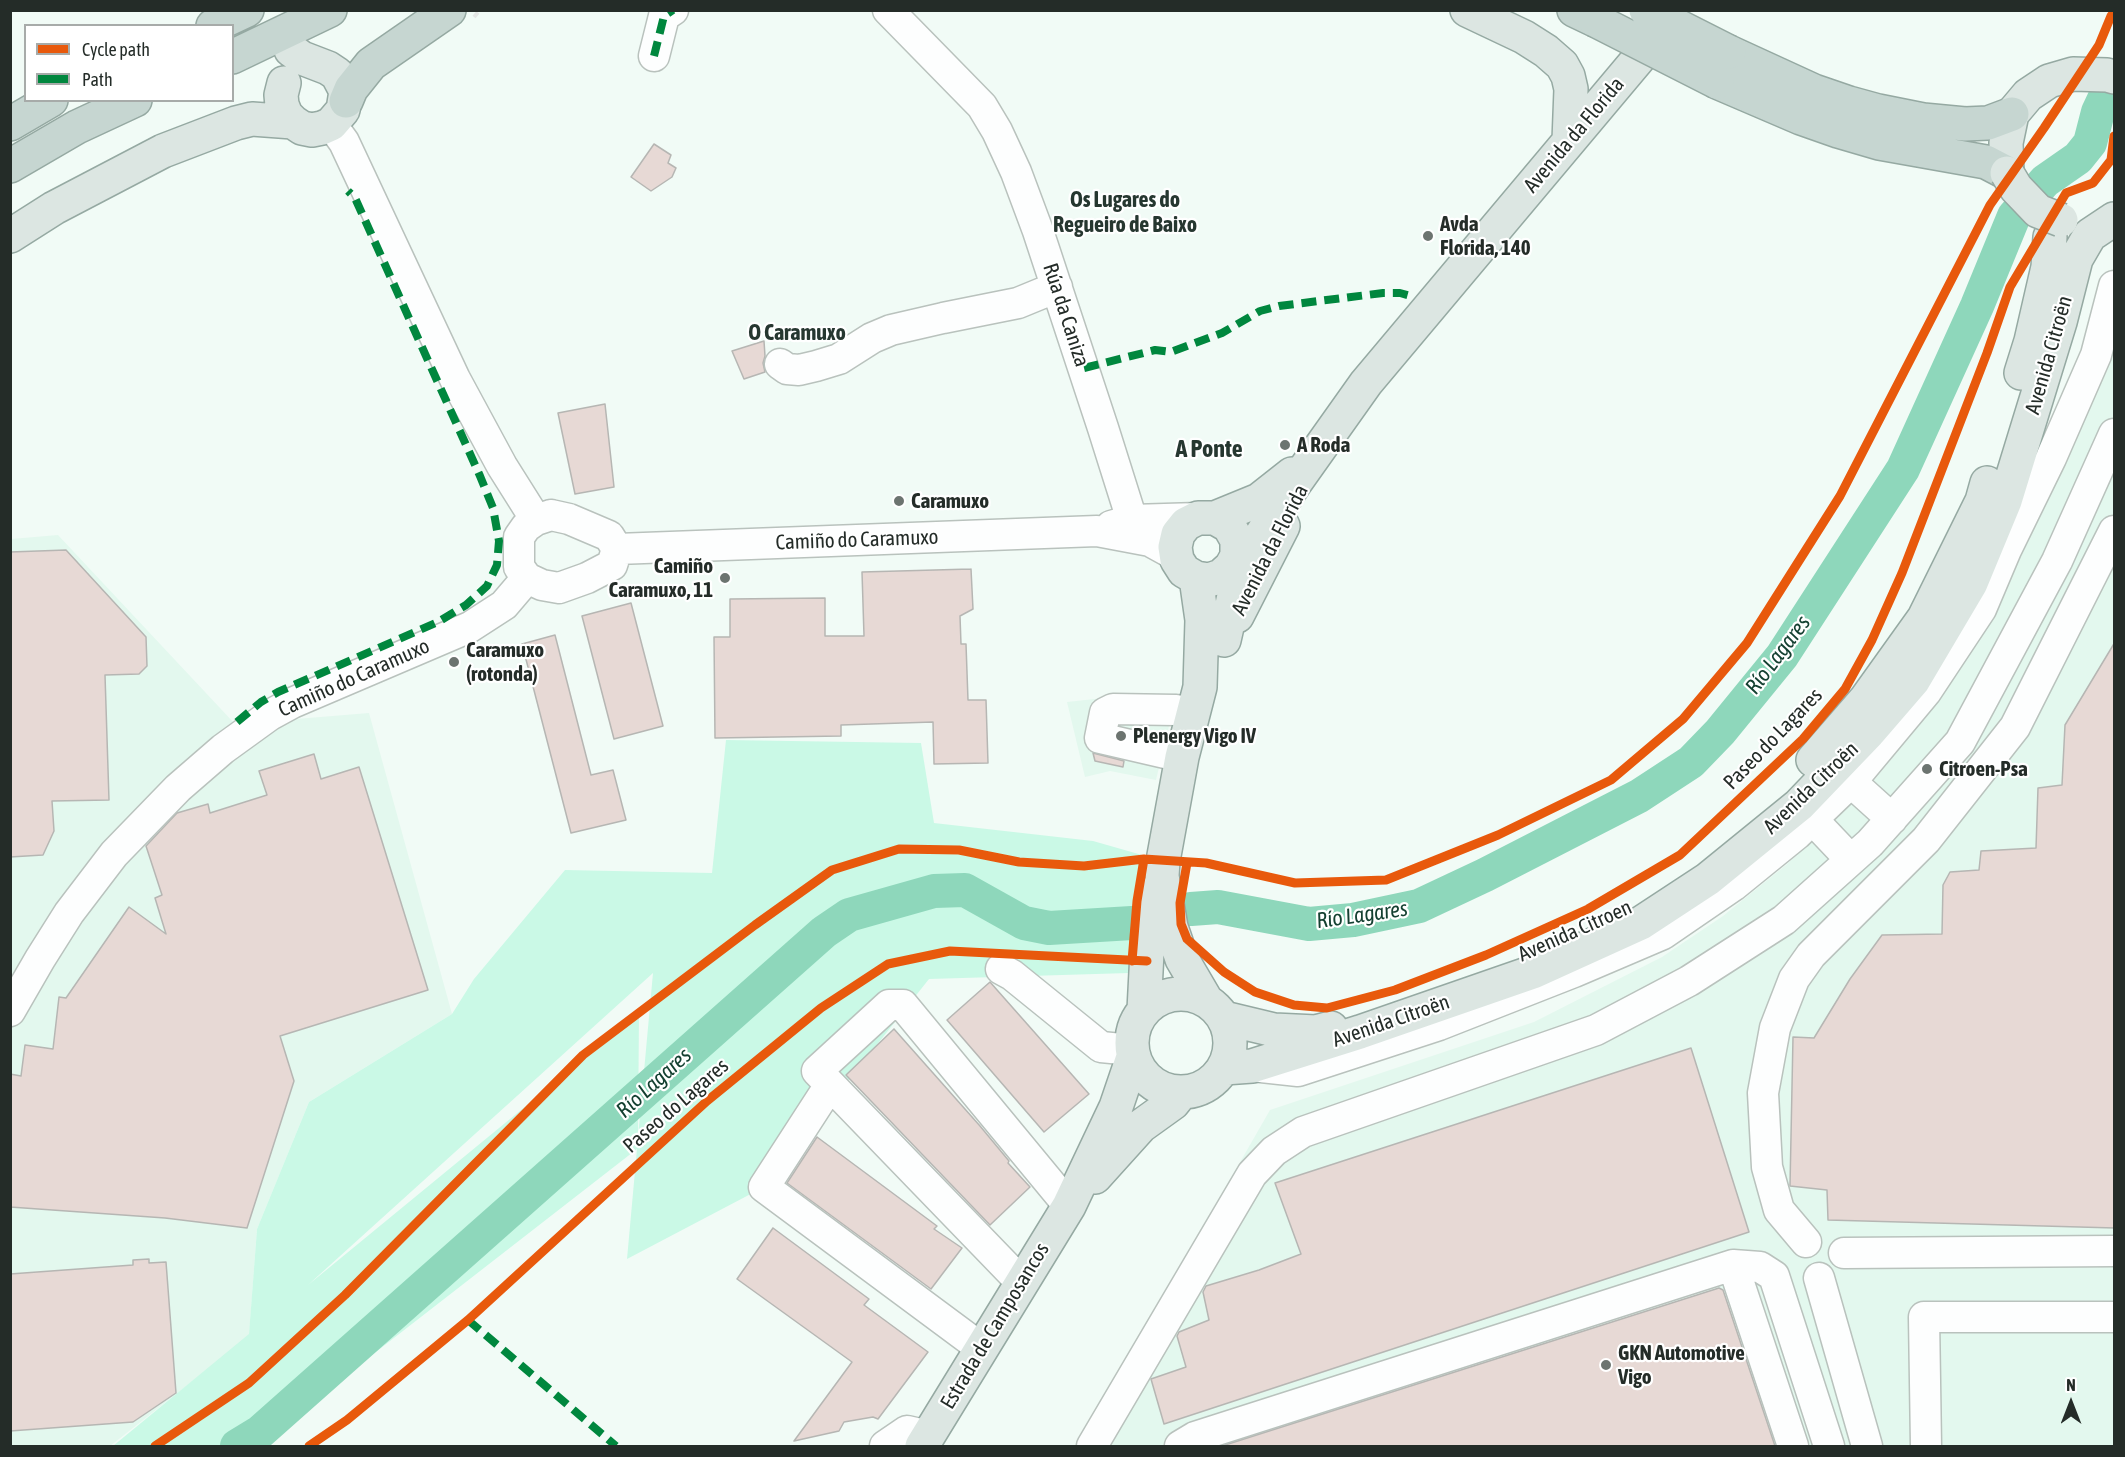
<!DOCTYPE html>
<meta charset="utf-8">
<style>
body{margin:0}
#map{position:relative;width:2125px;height:1457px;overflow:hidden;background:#f1fbf6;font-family:"Asap Condensed",sans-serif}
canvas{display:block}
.frame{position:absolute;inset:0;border:12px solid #242c28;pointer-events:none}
.legend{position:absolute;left:24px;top:24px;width:210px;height:78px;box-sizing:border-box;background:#fff;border:2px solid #a7aba9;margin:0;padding:8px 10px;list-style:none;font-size:18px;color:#242c28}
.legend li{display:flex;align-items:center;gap:12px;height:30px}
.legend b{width:30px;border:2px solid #a7aba9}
.north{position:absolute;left:2041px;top:1373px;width:60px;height:60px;-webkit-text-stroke:4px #fff;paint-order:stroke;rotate:0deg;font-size:16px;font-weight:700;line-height:24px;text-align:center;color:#242c28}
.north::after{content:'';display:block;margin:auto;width:21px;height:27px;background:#242c28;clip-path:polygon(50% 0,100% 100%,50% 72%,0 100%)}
</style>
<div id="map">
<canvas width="2125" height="1457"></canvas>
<div class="frame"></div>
<ul class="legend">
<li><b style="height:8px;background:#e8590c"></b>Cycle path</li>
<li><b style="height:8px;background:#00873e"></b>Path</li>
</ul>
<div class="north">N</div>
</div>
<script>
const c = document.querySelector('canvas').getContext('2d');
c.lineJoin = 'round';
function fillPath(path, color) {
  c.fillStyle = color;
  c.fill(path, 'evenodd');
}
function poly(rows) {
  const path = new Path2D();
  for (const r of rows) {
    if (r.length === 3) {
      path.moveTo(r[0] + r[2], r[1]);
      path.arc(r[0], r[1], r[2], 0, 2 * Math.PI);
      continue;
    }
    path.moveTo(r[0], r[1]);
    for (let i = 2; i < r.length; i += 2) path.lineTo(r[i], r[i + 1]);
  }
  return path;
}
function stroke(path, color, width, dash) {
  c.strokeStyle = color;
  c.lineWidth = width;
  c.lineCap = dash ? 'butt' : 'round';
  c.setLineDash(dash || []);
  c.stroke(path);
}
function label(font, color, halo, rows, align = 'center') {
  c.font = font + ' "Asap Condensed",sans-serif';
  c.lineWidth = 4.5;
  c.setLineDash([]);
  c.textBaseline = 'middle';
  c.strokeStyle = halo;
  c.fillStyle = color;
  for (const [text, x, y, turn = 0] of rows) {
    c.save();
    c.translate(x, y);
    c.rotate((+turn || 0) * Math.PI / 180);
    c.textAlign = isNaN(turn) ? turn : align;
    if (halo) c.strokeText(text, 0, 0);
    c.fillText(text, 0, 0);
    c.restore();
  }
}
fillPath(poly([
 [2114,355,2114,1446,1077,1446,1270,1110,1534,1022,1662,957,1723,916,1786,865,1871,784,1921,723,1968,656,2058,477],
 [58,535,235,724,369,713,452,1014,309,1102,257,1229,249,1337,110,1446,11,1446,11,539],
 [1177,693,1156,780,1110,771,1085,777,1067,702,1122,696,1153,698]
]), '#e3f8ee');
fillPath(poly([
 [726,740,921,743,934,823,1093,841,1163,861,1129,973,929,979,764,1187,627,1259,637,1149,255,1446,113,1446,249,1334,257,1229,309,1102,452,1014,474,979,565,870,712,873],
 [653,973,638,1137,639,1013,308,1285]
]), '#caf9e6');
stroke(poly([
 [1191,909,1218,907,1309,924,1353,920,1419,906,1485,875,1639,796,1691,762,1720,732,1782,656,1903,469,1977,306,2014,216,2045,181,2078,158,2090,143,2098,112,2114,78],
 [237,1446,260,1432,824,932,849,915,934,891,965,890,1024,923,1049,928,1132,923]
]), '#8ed7bb', 34);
const building = poly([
 [654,144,671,155,668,163,676,168,672,177,651,191,631,177,654,144],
 [764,341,765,356,763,363,765,372,744,379,732,351,764,341],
 [605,404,614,487,575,494,558,413,605,404],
 [66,550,146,637,147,666,139,674,105,675,109,800,52,801,54,831,43,855,10,857,10,552,66,550],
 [971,569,973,609,960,616,961,644,966,644,968,700,986,700,988,763,934,764,933,722,841,725,841,736,715,738,714,637,730,637,730,599,825,598,825,636,864,636,862,572,971,569],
 [631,603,663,726,614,739,582,616,631,603],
 [555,635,591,775,613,770,626,820,571,833,522,644,555,635],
 [2115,642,2115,1228,1828,1220,1827,1190,1790,1186,1793,1037,1814,1038,1850,979,1882,935,1942,934,1943,885,1950,872,1979,870,1981,851,2036,848,2038,788,2062,785,2065,725,2115,642],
 [1093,753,1124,761,1123,767,1095,761,1093,753],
 [314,754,321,779,359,767,428,990,280,1036,294,1081,247,1228,165,1218,10,1207,10,1074,21,1076,25,1045,53,1049,59,997,66,998,129,907,166,934,155,898,162,895,146,846,177,813,208,804,210,813,267,795,259,771,314,754],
 [990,982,1089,1094,1044,1132,947,1020,990,982],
 [894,1029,980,1126,1009,1161,1008,1163,1030,1187,990,1225,846,1075,894,1029],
 [1691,1048,1749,1232,1164,1424,1151,1379,1186,1367,1177,1336,1179,1332,1209,1320,1203,1292,1206,1286,1259,1270,1301,1254,1275,1183,1691,1048],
 [817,1137,937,1226,934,1229,962,1248,931,1289,787,1183,817,1137],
 [773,1228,869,1299,864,1305,928,1352,878,1419,873,1417,844,1422,839,1431,794,1441,852,1362,737,1279,773,1228],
 [149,1259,149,1263,166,1262,176,1393,133,1422,10,1431,10,1274,133,1265,133,1260,149,1259],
 [1719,1288,1723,1290,1775,1446,1222,1446,1719,1288]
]);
fillPath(building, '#e7d9d5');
stroke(building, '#b6b6b3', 1.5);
const minor = poly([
 [888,10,982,106,997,131,1016,172,1038,231,1103,428,1132,520],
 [654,56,664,16,673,10],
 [331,124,344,142,455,379,502,466,536,520],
 [780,364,787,369,799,370,816,366,839,359,872,338,891,330,943,318,1018,303,1057,287],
 [551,515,569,519,609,536,617,549,612,565,587,578,559,588,542,585,527,578,519,567,519,537,526,527,536,520,551,515],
 [1111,526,1132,520,1198,518],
 [617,549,1097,531,1150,541,1170,552,1177,560],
 [1182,757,1100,738,1105,713,1113,709,1176,710,1194,713],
 [1851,782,1892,819],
 [1813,820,1851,860],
 [1001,969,1012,975,1101,1047,1132,1050],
 [10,1011,40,959,69,913,114,854,178,788,223,749,270,715,292,703,470,627,504,605,527,578],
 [1252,1066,1298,1071,1439,1025,1574,972,1663,934,1733,886,1797,834,1851,782,1926,692,1981,609,2006,550,2051,458,2096,355,2114,286],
 [830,1085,764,1187,981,1348],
 [1806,1242,1779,1210,1767,1167,1763,1093,1775,1028,1794,979,1811,955,1926,840,2015,727,2114,531],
 [1844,1253,2114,1251],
 [1733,1265,1760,1267,1774,1276,1829,1446],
 [1819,1278,1867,1446],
 [1021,1282,817,1071,889,1005,903,1005,1069,1206],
 [885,1446,907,1431,929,1436],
 [1092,1446,1252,1174,1274,1151,1303,1132,1596,1030,1689,981,1784,920,1870,843,1960,742,2057,561,2114,434],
 [1180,1446,1195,1437,1733,1265,1793,1446],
 [1926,1446,1924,1317,2114,1317]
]);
const major = poly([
 [1467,10,1524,37,1546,51,1562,65,1568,76,1571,89,1569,141],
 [284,83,281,95,282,105,286,115,293,122,302,128,312,130,322,128,331,124,343,110,346,91,337,74,328,68,302,58,291,50],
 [2007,173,2006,143,2012,114,2028,95,2049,81,2073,74,2107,75,2114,77],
 [10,236,54,208,163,151,236,123,252,119,293,122],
 [2021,373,2031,341,2048,267,2050,237],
 [1215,518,1259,500,1292,474],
 [1237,556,1257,542,1295,483,1366,383,1665,27],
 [1196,578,1202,620,1200,687,1182,757,1163,861,1162,876,1171,927,1182,959,1206,1000],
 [1237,616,1283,526],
 [1224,640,1234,596,1237,556,1237,540,1229,526,1215,518,1198,518,1186,524,1178,534,1175,547,1177,560,1184,571,1196,578,1209,580,1221,576,1231,567,1237,556],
 [1813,760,1866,699,1924,618,1982,501,1987,483],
 [1181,1043,49],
 [1144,1010,1148,933,1160,886],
 [1224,1018,1274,1030,1316,1032,1331,1028],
 [1224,1068,1252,1066,1360,1032,1533,972,1641,923,1708,879,1799,805,1869,732,1913,681,1971,583,2005,501,2060,322,2076,259,2090,235,2114,219],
 [1095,1177,1141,1126,1173,1103,1181,1093],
 [922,1446,1069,1206,1116,1107,1133,1057]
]);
const highway = poly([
 [1574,10,1595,20],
 [213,26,247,10],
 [1729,52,1814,91,1849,103,1878,111,1923,120,1965,124,1988,123,2012,114],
 [232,57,330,10],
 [1717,82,1801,118,1838,131,1879,143,1986,162,2007,173],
 [346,101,351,89,371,64,449,10],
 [10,124,51,100],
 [10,166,77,127,135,100]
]);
stroke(minor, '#b9c2bd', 33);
stroke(major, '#95a9a2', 36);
stroke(highway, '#95a9a2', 36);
stroke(poly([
 [474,17,480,10],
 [2065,194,2093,183,2111,160,2114,136],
 [1867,650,1902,573,1987,353,2010,287,2020,270],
 [1027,955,1121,961],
 [1217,966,1255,992,1290,1004],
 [1341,1004,1395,990,1486,955,1588,909,1680,855,1788,753],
 [309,1446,347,1420,468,1320,707,1101,821,1008,888,964,950,951,983,953]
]), '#e3e6e4', 4, [6, 3]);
stroke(minor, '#fdfefe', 30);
stroke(major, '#dce6e2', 33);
stroke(highway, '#c6d6d1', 33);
const majorBridge = poly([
 [2007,173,2016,188,2038,211,2061,220]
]);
const highwayBridge = poly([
 [1646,10,1729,52],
 [1595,20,1717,82]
]);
stroke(majorBridge, '#95a9a2', 36, []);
stroke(highwayBridge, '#95a9a2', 36, []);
stroke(majorBridge, '#dce6e2', 33);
stroke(highwayBridge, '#c6d6d1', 33);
stroke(poly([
 [654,56,664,16,673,10],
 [1084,368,1155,350,1171,352,1222,333,1260,311,1279,306,1383,293,1400,293,1411,296],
 [237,722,261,702,278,692,438,622,466,605,487,586,497,565,499,541,493,508,480,476,355,198,348,191],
 [468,1320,616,1446]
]), '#00873e', 8, [15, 8]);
stroke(poly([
 [1187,863,1180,903,1181,924,1187,939,1224,972,1255,992,1294,1005,1327,1008,1395,990,1486,955,1588,909,1680,855,1803,739,1845,689,1872,640,1902,573,1987,353,2010,287,2066,193,2093,183,2111,160,2114,136],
 [1132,961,1137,901,1144,859],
 [155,1446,249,1383,345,1295,583,1055,755,925,832,870,899,849,959,850,1019,862,1084,866,1144,859,1206,863,1295,883,1386,880,1498,835,1611,780,1683,719,1747,643,1840,496,1990,205,2044,128,2099,45,2111,16,2114,12],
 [309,1446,347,1420,468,1320,707,1101,821,1008,888,964,950,951,1147,961]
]), '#e8590c', 9);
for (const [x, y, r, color] of [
 [1428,236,6,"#6c7470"],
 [1285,445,6,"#6c7470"],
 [899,501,6,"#6c7470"],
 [725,578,6,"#6c7470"],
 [454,662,6,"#6c7470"],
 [1121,736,6,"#6c7470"],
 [1927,769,6,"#6c7470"],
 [1606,1365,6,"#6c7470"]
]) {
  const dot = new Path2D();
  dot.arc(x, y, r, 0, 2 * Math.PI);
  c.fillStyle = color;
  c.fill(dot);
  stroke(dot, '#fff', 2);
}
label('21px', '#242c28', '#fff', [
 ["Avenida da Florida",1574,135,-50],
 ["Rúa da Caniza",1066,315,72],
 ["Avenida Citroën",2049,355,-74],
 ["Camiño do Caramuxo",857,540,-2],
 ["Avenida da Florida",1270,550,-63],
 ["Camiño do Caramuxo",354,678,-24],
 ["Paseo do Lagares",1773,739,-46],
 ["Avenida Citroën",1811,788,-44],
 ["Avenida Citroen",1575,931,-24],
 ["Avenida Citroën",1391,1021,-19],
 ["Paseo do Lagares",676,1106,-41],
 ["Estrada de Camposancos",995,1326,-59]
]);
label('bold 21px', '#242c28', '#fff', [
 ["Avda",1440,224],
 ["Florida, 140",1440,248],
 ["A Roda",1297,445],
 ["Caramuxo",911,501],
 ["Camiño",713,566,"right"],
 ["Caramuxo, 11",713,590,"right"],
 ["Caramuxo",466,650],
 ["(rotonda)",466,674],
 ["Plenergy Vigo IV",1133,736],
 ["Citroen-Psa",1939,769],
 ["GKN Automotive",1618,1353],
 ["Vigo",1618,1377]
], 'left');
label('bold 22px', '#263730', '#fff', [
 ["Os Lugares do",1125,200],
 ["Regueiro de Baixo",1125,225],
 ["O Caramuxo",797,333]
]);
label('italic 22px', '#144031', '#fff', [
 ["Río Lagares",1778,655,-53],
 ["Río Lagares",1362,915,-8],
 ["Río Lagares",654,1083,-42]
]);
label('bold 24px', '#263730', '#fff', [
 ["A Ponte",1209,449]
]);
</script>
